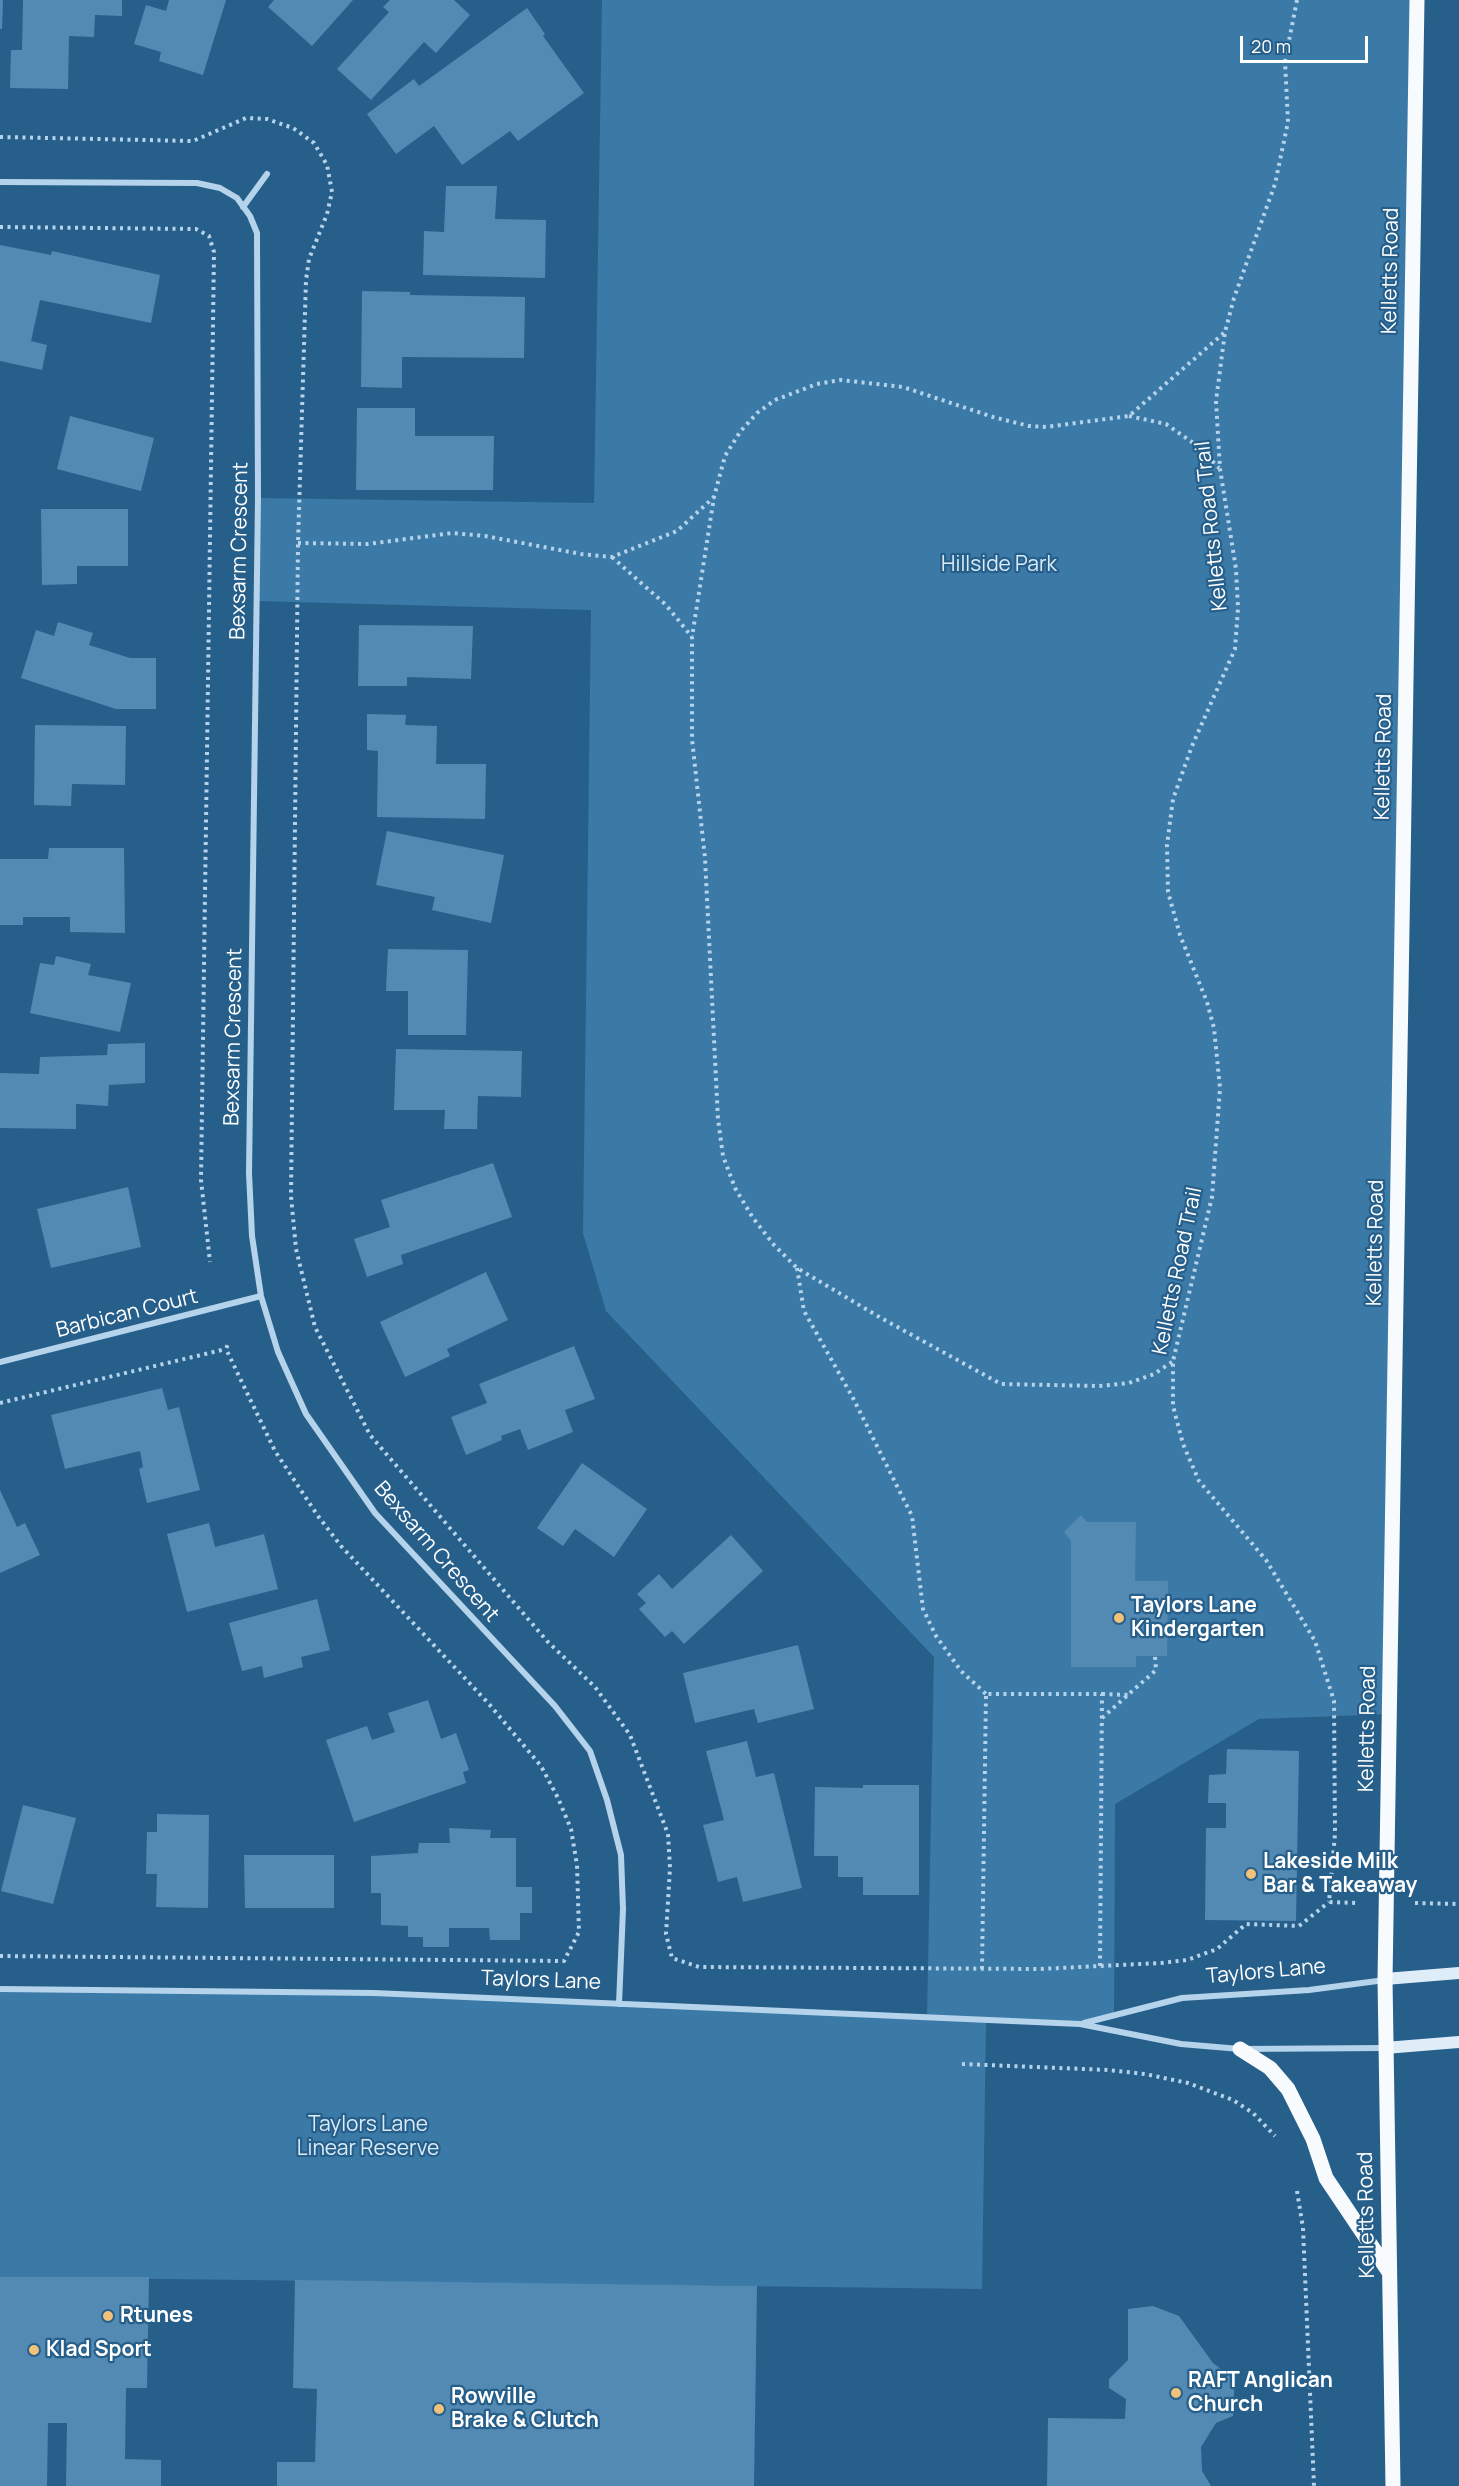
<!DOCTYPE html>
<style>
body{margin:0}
#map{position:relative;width:1459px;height:2486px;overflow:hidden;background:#275f8b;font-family:Manrope,sans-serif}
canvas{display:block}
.scale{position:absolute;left:1240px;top:36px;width:128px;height:27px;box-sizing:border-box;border:3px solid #fff;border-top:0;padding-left:8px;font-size:18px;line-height:21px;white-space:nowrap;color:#fff;-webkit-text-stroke:4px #275f8b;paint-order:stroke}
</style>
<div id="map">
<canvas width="1459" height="2486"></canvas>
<div class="scale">20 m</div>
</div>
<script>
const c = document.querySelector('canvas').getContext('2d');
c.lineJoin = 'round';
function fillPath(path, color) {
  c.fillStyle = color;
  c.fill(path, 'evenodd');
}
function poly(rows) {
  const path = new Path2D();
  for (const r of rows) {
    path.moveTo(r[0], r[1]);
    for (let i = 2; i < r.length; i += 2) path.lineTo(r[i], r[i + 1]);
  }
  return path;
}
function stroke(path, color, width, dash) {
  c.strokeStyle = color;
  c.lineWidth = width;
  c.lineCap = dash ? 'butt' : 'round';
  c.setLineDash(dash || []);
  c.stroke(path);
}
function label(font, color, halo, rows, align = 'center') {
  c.font = font + ' Manrope,sans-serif';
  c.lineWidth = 4.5;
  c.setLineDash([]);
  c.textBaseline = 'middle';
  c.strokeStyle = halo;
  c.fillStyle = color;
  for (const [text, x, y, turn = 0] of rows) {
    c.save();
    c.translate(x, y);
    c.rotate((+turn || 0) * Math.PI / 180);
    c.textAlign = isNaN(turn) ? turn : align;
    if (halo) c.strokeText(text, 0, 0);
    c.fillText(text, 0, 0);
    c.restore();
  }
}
fillPath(poly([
 [602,0,1417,0,1390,1714,1259,1719,1115,1804,1114,2016,1080,2024,986,2021,982,2289,0,2277,0,1989,374,1993,927,2018,934,1657,606,1311,583,1233,591,610,256,601,258,498,594,503]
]), '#3b79a7');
fillPath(poly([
 [0,0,3,0,2,29,0,29],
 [23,0,122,0,122,16,95,15,94,37,69,36,68,89,10,88,11,50,22,50],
 [169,0,226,0,203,75,159,61,161,52,134,44,146,5,166,11],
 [274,0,353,0,312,46,268,7],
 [390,0,454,0,470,15,436,53,424,42,371,100,337,69,389,12,383,7],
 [527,8,545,34,543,36,584,93,518,141,510,131,462,165,434,126,396,154,367,114,414,79,419,86],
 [446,186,497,186,495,219,546,220,545,278,423,275,424,231,444,232],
 [0,245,51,255,52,251,160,275,151,323,40,300,31,341,47,345,42,370,0,361],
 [362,291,410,292,410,295,525,297,524,358,402,357,402,388,361,387],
 [357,408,415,408,415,436,494,436,493,490,356,490],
 [70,416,154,438,141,491,57,469],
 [41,509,128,509,128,566,77,566,77,584,42,585],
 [58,622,93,633,89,645,130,658,156,658,156,709,116,709,21,678,36,630,54,636],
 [359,625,473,626,471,679,407,677,407,686,358,686],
 [367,714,406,715,405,725,437,726,436,764,486,764,485,819,377,817,378,751,367,750],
 [35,725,126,726,125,785,72,784,71,806,34,805],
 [387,831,504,855,491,923,432,910,435,897,376,885],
 [49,848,124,848,125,933,70,932,70,917,23,917,23,925,0,925,0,859,48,859],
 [388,949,468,950,466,1035,408,1035,408,991,386,991],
 [56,956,91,964,88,975,131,983,120,1032,30,1013,40,963,54,965],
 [145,1043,145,1083,109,1085,108,1106,76,1104,76,1129,0,1128,0,1073,39,1074,40,1057,107,1055,108,1044],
 [396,1049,522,1051,521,1097,478,1096,477,1129,444,1129,445,1110,394,1110],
 [493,1163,512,1217,401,1255,403,1264,367,1277,354,1239,390,1227,381,1200],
 [128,1187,141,1247,51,1268,37,1209],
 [486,1272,508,1320,447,1349,450,1356,405,1377,380,1322],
 [574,1346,595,1399,565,1410,573,1432,528,1450,520,1429,501,1436,502,1440,466,1455,451,1417,487,1403,479,1384],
 [162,1388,168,1410,179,1407,200,1490,147,1503,139,1469,143,1467,140,1451,65,1469,51,1415],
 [582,1463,647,1509,614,1557,575,1529,563,1546,537,1528],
 [0,1490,17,1527,25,1523,40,1555,0,1573],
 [1081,1515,1087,1522,1136,1522,1135,1581,1168,1581,1167,1656,1136,1656,1136,1667,1071,1667,1071,1541,1064,1532],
 [209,1523,215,1547,264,1534,278,1589,187,1612,167,1534],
 [731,1535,763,1571,684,1644,672,1631,665,1637,639,1609,646,1603,637,1594,659,1574,672,1589],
 [317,1599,330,1650,301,1657,303,1667,264,1678,262,1666,242,1671,229,1623],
 [798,1645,814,1709,758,1723,754,1709,695,1723,683,1673],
 [428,1700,441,1739,456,1733,469,1770,463,1772,466,1783,354,1822,326,1740,367,1726,372,1740,395,1732,388,1713],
 [747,1741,756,1777,774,1773,802,1888,743,1902,737,1877,718,1882,703,1825,724,1820,706,1751],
 [1227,1749,1299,1751,1296,1921,1205,1920,1206,1828,1226,1828,1226,1803,1208,1803,1209,1775,1226,1774],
 [863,1785,919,1785,919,1895,863,1895,863,1877,838,1877,838,1856,814,1856,815,1787,863,1788],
 [23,1805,76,1818,53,1904,1,1891],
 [157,1814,209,1815,208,1908,156,1907,157,1874,146,1874,147,1832,157,1832],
 [449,1828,491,1830,490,1838,516,1838,516,1887,532,1887,532,1913,520,1913,520,1940,490,1940,489,1928,449,1928,449,1947,423,1947,423,1937,408,1937,408,1926,381,1925,381,1893,371,1893,371,1856,418,1853,419,1843,450,1843],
 [244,1855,334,1855,334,1908,245,1908],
 [0,2277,149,2277,147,2388,126,2388,125,2459,161,2460,161,2486,66,2486,67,2423,48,2423,47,2486,0,2486],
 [295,2280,757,2286,754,2486,277,2486,277,2462,315,2462,317,2389,293,2388],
 [1153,2306,1179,2316,1213,2363,1225,2372,1235,2372,1233,2416,1216,2423,1201,2447,1202,2471,1211,2486,1047,2486,1048,2418,1125,2419,1126,2399,1109,2388,1109,2379,1128,2360,1128,2309]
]), '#538ab3');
stroke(poly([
 [1297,0,1285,61,1288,122,1275,184,1234,298,1225,332,1216,401,1220,469,1236,569,1238,608,1235,649,1192,746,1173,799,1167,845,1168,892,1180,935,1207,1002,1214,1028,1220,1088,1212,1197,1173,1361,1173,1406,1183,1444,1199,1481,1266,1560,1315,1641,1334,1701,1335,1834,1329,1902,1356,1903],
 [0,137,193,141,246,118,267,119,293,128,314,143,327,165,332,192,327,214,309,259,306,280,298,543,291,1196,296,1249,315,1327,370,1435,547,1641,595,1687,630,1735,668,1834,670,1868,666,1934,672,1958,699,1967,1039,1969,1161,1963,1187,1960,1217,1949,1246,1924,1299,1926,1329,1902],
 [0,227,196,229,209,236,214,252,201,1180,210,1262],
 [1129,416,1166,424,1196,445,1219,468],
 [298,543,368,544,452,533,485,536,581,554,612,557,677,531,714,497],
 [612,557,666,605,692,637],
 [797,1268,804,1311,853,1398,912,1516,923,1609,936,1636,961,1671,986,1694],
 [1172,1362,1154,1374,1129,1383,1099,1386,1001,1384,881,1318,797,1268,774,1245,753,1218,735,1188,723,1156,718,1119,705,858,692,739,692,637,714,497,725,456,740,432,757,413,775,400,817,384,841,380,903,387,993,417,1029,426,1046,427,1129,416,1225,332],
 [0,1403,226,1349],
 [1102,1694,1128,1695],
 [1102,1718,1156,1670,1155,1656],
 [1415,1903,1459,1904],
 [0,1956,564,1961,579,1932,577,1865,571,1829,558,1798,541,1766,489,1704,341,1546,318,1516,275,1451,226,1349,229,1341],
 [982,1969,986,1694,1102,1694,1100,1966],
 [962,2064,1108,2070,1145,2074,1188,2083,1233,2100,1253,2113,1275,2136],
 [1297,2191,1303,2228,1314,2486]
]), '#b5d3ea', 4, [3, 4.5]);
stroke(poly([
 [0,182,197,183,220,188,237,198,250,216,257,233,258,498,249,1173,252,1236,261,1296,278,1352,306,1414,375,1513,555,1706,590,1751,607,1800,621,1855,623,1909,619,2004],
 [243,207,267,174],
 [0,1362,261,1296],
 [0,1989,374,1993,1080,2024,1181,2044,1240,2049,1384,2048],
 [1084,2023,1182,1998,1309,1990,1385,1980]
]), '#b5d3ea', 6);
stroke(poly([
 [1385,1979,1459,1973],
 [1385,2048,1459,2042]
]), '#dfedf8', 12);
stroke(poly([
 [1240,2049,1270,2068,1288,2089,1313,2139,1326,2178,1389,2272],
 [1393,2486,1385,1979,1417,0]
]), '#f8fbfe', 15);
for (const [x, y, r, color] of [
 [1119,1618,6,"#f2c17a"],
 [1251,1874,6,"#f2c17a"],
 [108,2316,6,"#f2c17a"],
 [34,2350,6,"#f2c17a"],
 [1176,2393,6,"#f2c17a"],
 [439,2409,6,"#f2c17a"]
]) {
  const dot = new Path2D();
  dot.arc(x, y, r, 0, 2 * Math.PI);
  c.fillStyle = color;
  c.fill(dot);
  stroke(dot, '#275f8b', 2);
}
label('21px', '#fff', '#275f8b', [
 ["Kelletts Road",1391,271,-89],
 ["Kelletts Road Trail",1212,526,-96],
 ["Bexsarm Crescent",240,551,-89],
 ["Kelletts Road",1384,757,-89],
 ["Bexsarm Crescent",234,1037,-89],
 ["Kelletts Road",1376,1243,-89],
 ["Kelletts Road Trail",1178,1271,-78],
 ["Barbican Court",127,1314,-14],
 ["Bexsarm Crescent",436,1552,49],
 ["Kelletts Road",1368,1729,-89],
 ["Taylors Lane",1266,1972,-5],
 ["Taylors Lane",541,1981,2],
 ["Kelletts Road",1367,2215,-91]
]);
label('21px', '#d9ebf7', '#275f8b', [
 ["Hillside Park",999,565],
 ["Taylors Lane",368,2125],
 ["Linear Reserve",368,2149]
]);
label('bold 21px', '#fff', '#275f8b', [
 ["Taylors Lane",1131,1606],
 ["Kindergarten",1131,1630],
 ["Lakeside Milk",1263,1862],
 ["Bar & Takeaway",1263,1886],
 ["Rtunes",120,2316],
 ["Klad Sport",46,2350],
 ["RAFT Anglican",1188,2381],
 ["Church",1188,2405],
 ["Rowville",451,2397],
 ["Brake & Clutch",451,2421]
], 'left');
</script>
